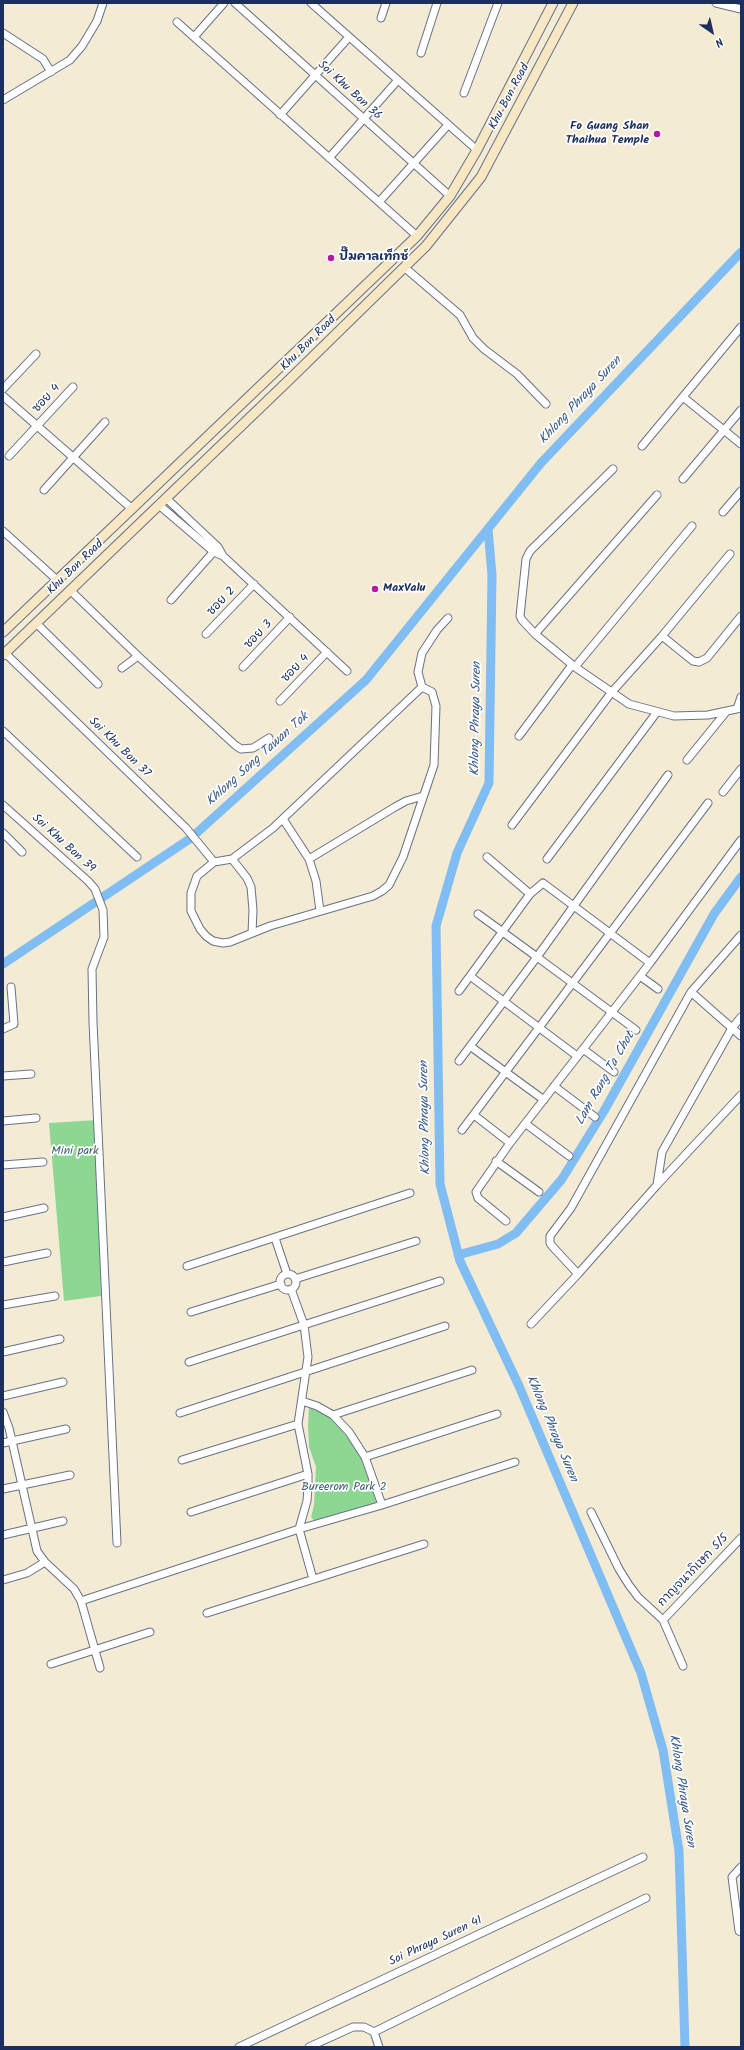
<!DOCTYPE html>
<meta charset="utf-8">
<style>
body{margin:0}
#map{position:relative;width:744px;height:2050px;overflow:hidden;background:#f4ebd5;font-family:Kalam,sans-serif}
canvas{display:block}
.frame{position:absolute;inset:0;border:4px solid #1b2f5e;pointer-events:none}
.north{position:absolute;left:692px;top:12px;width:40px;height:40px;-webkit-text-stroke:3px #fff;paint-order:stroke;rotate:146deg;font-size:11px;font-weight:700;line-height:16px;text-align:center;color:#1b2f5e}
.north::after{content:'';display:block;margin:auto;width:14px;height:18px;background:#1b2f5e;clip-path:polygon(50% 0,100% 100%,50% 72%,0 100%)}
</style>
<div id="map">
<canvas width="744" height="2050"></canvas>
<div class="frame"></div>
<div class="north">N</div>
</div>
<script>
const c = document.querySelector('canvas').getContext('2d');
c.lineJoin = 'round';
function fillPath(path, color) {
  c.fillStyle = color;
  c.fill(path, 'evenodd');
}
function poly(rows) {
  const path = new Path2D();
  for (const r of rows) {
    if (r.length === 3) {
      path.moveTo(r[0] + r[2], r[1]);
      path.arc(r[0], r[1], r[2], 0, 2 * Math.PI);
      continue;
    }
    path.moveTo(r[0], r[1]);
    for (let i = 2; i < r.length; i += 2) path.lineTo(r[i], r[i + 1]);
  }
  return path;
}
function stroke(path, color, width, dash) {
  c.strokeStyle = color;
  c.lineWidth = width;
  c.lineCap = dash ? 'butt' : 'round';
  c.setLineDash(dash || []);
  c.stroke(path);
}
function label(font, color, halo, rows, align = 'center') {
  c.font = font + ' Kalam,"Playpen Sans Thai",sans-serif';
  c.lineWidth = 3.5;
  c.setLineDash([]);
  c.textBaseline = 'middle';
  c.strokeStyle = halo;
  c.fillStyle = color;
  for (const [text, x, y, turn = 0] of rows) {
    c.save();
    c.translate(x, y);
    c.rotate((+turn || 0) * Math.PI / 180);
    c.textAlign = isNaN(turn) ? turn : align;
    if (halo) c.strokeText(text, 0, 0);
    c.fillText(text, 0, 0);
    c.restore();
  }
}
fillPath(poly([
 [97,1120,101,1296,64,1301,49,1123],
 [309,1406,330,1415,363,1458,377,1505,316,1523,311,1517,314,1505,316,1467,309,1447,308,1426]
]), '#8ed793');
stroke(poly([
 [488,529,492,575,489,783,457,853,436,926,440,1184,460,1261,519,1386,641,1673,663,1750,679,1851,685,2047],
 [3,964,191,838,366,680,541,463,741,252],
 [458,1255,498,1244,516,1233,562,1179,604,1111,714,914,741,877]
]), '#80bdf3', 9);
const street = poly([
 [235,3,450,196],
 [311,3,477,150],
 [716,3,741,9],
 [381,18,386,3],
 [177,22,417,236],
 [3,33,43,59,51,72],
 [194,37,224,3],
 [421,53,437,3],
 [464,93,498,3],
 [3,100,70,60,82,46,97,21,103,3],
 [280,115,349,37],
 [329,158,398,80],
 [379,202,448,125],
 [404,267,460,315,473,338,484,349,517,374,546,404],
 [3,389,36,354],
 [3,396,131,508],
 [683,397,741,444],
 [642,446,741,327],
 [9,456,73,387],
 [613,469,530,551,526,559,520,616,522,620,535,634,575,667,629,704,674,716,708,715,741,708],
 [683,479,741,410],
 [44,490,105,422],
 [166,498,218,547,223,556,347,671],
 [159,505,214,552,223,556],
 [723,512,741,491],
 [3,531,57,580],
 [70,590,138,656,235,745,241,749,253,748,269,738],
 [171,600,216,549],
 [36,623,98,684],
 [206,634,254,584],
 [535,634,657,495],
 [662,636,693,661,699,662,707,658,741,616],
 [5,653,186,828,214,862],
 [243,667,290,617],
 [575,667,692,526],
 [122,668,138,656],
 [422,687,432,692,436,706,434,765,403,857,389,885,382,891,373,896,270,926,230,942,223,943,213,941,206,936,200,929,191,911,191,893,197,876,214,862,232,859,273,828,422,687],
 [422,687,418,672,422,653,437,630,448,618],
 [280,701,327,652],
 [737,709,741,697],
 [3,731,137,857],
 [519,736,572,665],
 [687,760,726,712],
 [723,792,741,769],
 [3,805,88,881,95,889,103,910,104,937,92,969,93,1022,117,1543],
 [283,819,309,859,316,881,320,911],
 [512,825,611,693,662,636,730,554],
 [3,833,22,852],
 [487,857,530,894],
 [232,859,247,878,251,887,253,910,252,933],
 [309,859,395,807,406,801,423,796],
 [547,859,657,712],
 [478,914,537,957,668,775],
 [741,935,691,992,741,1036],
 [470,976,577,1056],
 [640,976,658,989],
 [459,991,530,894,543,883,650,963],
 [691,992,571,1208,550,1236,550,1243,552,1246,578,1274,657,1185,741,1095],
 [3,1029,14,1024,11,987],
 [470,1046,544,1100],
 [583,1049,614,1072],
 [459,1061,537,957,636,1030],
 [3,1076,31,1074],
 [554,1086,595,1117],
 [474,1115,510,1143],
 [3,1121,36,1118],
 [526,1124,569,1156],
 [462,1130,708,803],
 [496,1161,539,1192],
 [3,1165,43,1162],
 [657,1185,662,1152,732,1028,741,1017],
 [3,1217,44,1208],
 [506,1221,478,1198,476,1192,478,1189,510,1143,650,963,741,840],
 [275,1238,287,1274],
 [3,1262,47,1253],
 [187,1266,410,1193],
 [288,1282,8],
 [295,1279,416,1241],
 [3,1305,55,1296],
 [191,1312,281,1284],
 [531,1324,578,1274],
 [3,1352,60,1339],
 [189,1362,440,1281],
 [3,1396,63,1382],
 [302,1401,317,1406,333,1415,349,1432,365,1457,382,1505],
 [3,1412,9,1428,37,1551,45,1562,74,1589,81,1601,100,1668],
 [180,1413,445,1326],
 [333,1415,472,1370],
 [3,1443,66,1429],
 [365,1457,497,1414],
 [182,1460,298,1424],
 [3,1489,70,1475],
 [191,1512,308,1474],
 [591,1512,619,1569,629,1585,638,1597,663,1620,683,1666],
 [3,1535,63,1521],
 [313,1579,299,1529,382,1505,515,1462],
 [3,1580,27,1573,45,1562],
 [81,1601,299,1529,307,1501,308,1487,308,1474,298,1424,308,1357,304,1325,291,1289],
 [207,1613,424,1544],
 [663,1620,741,1538],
 [51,1664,150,1632],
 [741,1867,732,1877,739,1931,741,1932],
 [374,2032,646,1898],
 [239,2047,643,1857],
 [309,2047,353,2027,364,2027,374,2032,379,2047]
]);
const secondary = poly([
 [3,632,417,236,450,196,477,150,553,3],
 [3,655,290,379,426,246,481,177,573,3]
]);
stroke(street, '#677188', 9);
stroke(secondary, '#677188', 11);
stroke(street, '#fff', 7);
stroke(secondary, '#f7e8c3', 9);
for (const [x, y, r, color] of [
 [657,134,4,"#b5179e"],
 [331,258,4,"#b5179e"],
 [375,589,4,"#b5179e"]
]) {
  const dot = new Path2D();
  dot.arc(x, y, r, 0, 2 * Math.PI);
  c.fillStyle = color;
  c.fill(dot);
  stroke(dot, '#fff', 1.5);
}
label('12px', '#1b2f5e', '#fff', [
 ["Soi Khu Bon 36",349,91,42],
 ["Khu Bon Road",510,97,-62],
 ["Khu Bon Road",309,344,-45],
 ["ซอย 4",47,399,-47],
 ["Khu Bon Road",76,568,-44],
 ["ซอย 2",222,602,-46],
 ["ซอย 3",259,635,-47],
 ["ซอย 4",296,669,-46],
 ["Soi Khu Bon 37",119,748,44],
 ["Soi Khu Bon 39",63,844,42],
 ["กาญจนาภิเษก 5/5",694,1571,-46],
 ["Soi Phraya Suren 41",436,1942,-25]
]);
label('bold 12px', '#1b2f5e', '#fff', [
 ["Fo Guang Shan",649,127,"right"],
 ["Thaihua Temple",649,141,"right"],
 ["ปั๊มคาลเท็กซ์",339,258],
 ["MaxValu",383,589]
], 'left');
label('12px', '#3e616e', '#fff', [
 ["Mini park",75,1152],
 ["Bureerom Park 2",344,1488]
]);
label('italic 13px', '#395a8b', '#fff', [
 ["Khlong Phraya Suren",581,401,-47],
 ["Khlong Phraya Suren",477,719,-89],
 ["Khlong Song Tawan Tok",258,760,-42],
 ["Lam Rang Ta Chot",606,1079,-60],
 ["Khlong Phraya Suren",426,1118,-91],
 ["Khlong Phraya Suren",551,1429,67],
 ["Khlong Phraya Suren",681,1791,81]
]);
</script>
